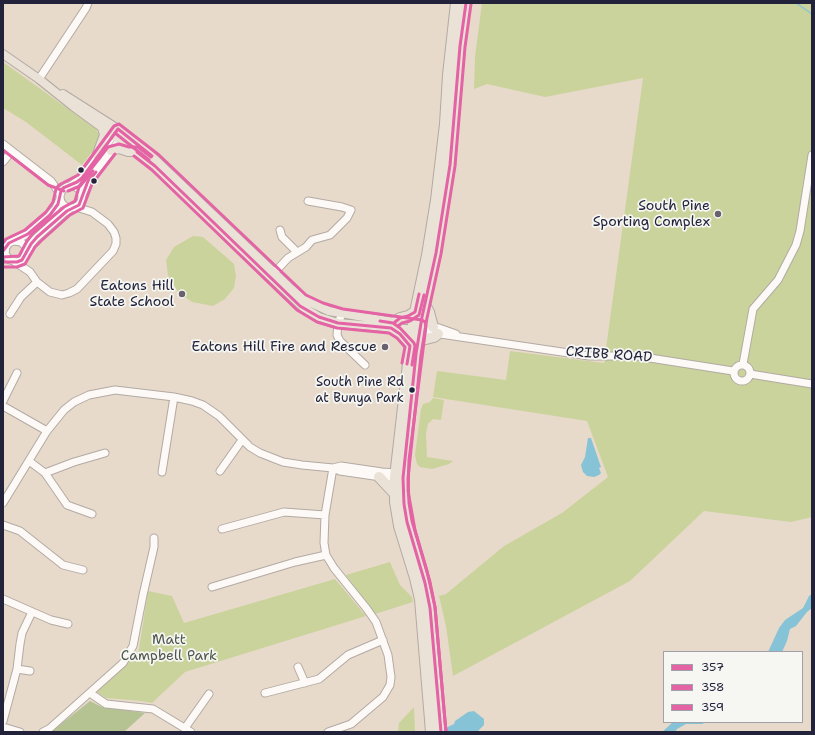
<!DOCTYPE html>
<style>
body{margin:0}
#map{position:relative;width:815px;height:735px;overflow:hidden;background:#e8dacb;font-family:"Shantell Sans",sans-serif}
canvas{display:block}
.frame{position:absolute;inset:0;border:4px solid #22223b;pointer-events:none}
.legend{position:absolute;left:663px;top:651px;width:140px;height:72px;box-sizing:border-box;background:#f6f6f2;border:1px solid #a1a1a9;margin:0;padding:5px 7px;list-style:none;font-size:12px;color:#22223b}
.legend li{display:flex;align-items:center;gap:8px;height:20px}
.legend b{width:20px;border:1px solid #a1a1a9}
</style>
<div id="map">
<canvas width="815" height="735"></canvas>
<div class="frame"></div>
<ul class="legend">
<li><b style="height:5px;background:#e463a4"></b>357</li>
<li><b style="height:5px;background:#e463a4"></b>358</li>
<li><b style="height:5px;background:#e463a4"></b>359</li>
</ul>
</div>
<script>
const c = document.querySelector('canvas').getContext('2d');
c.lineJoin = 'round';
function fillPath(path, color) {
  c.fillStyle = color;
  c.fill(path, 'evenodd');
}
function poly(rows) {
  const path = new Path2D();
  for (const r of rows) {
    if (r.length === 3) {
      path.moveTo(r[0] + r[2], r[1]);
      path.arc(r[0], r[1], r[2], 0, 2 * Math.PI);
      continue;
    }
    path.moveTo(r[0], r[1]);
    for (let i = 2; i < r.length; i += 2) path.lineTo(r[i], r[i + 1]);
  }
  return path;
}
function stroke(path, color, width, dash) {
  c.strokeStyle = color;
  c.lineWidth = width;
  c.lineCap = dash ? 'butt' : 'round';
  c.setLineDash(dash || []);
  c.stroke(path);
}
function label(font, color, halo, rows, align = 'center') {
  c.font = font + ' "Shantell Sans",sans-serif';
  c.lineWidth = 3.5;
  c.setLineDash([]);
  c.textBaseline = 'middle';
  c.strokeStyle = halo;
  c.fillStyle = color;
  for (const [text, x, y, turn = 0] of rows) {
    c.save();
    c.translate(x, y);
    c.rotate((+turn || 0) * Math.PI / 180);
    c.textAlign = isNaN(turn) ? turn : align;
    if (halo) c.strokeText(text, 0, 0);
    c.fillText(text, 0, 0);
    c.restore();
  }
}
fillPath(poly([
 [482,3,812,3,812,517,791,522,704,511,630,581,453,676,446,626,439,596,446,594,504,546,562,513,608,477,587,421,433,397,437,371,506,380,510,351,604,363,643,78,545,97,487,84,474,89,475,57],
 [3,62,96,129,100,137,95,148,82,165,26,122,3,108],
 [193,236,203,237,234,264,236,276,234,288,225,299,213,306,192,302,178,292,168,275,166,260,174,247],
 [433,398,444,400,441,420,433,419,428,424,426,433,427,457,453,461,449,464,432,469,420,467,417,464,415,455,421,409,423,404,430,402],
 [390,562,400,585,412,597,413,602,375,614,346,575],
 [335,579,366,616,185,672,152,703,141,701,106,698,94,690,138,655,148,591,172,596,184,623],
 [414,707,415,732,398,732,399,723]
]), '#cad39b');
fillPath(poly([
 [90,701,102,707,145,713,124,732,51,732]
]), '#b5c393');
fillPath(poly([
 [588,438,591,438,601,467,599,468,601,473,599,475,594,477,587,476,583,472,582,469,581,465,585,457],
 [812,594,812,608,807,612,796,626,790,629,787,641,782,652,768,652,779,628,785,620,803,608,809,596],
 [474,711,484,719,484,725,477,732,437,732,454,724,455,721,468,712],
 [673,722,707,722,702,724,686,724,677,729,675,732,662,732]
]), '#87c3d6');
stroke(poly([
 [796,3,812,14]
]), '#87c3d6', 1.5);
const minor = poly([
 [39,79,86,8,88,3],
 [3,144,51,181,60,194],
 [3,162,12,151],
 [71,197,11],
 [70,186,82,178,116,132],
 [82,195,88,181,122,137],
 [280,230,282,237,297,252],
 [6,247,5,254,10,260,17,262,22,260,26,254,26,247,21,242,14,241],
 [3,251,9,243,28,234,47,218,56,208,60,199],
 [26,254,31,244,35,239,65,212,71,208],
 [15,262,30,272,37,282,50,292,62,295,69,293,77,289,113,251,116,244,116,238,114,232,108,224,92,212,76,207],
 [274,273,288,258,306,247,312,240,330,235,347,218,351,210,342,207,308,201],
 [10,314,21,297,37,282],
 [342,314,338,323,337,335,340,341,365,365],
 [421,325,439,328,456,334],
 [420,331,589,356,637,356,733,371],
 [743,364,753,309,778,280,796,245,800,231,812,155],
 [742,373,8],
 [750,374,812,384],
 [3,401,17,373],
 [3,406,47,431],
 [29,461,45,473,67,505,92,514],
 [333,468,341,466,382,472,396,473],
 [220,471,242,440],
 [162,472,174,397],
 [45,473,74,462,105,453],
 [3,503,47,431,64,410,74,402,89,395,115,390,174,397,192,401,203,405,219,416,250,447,260,453,283,462,302,465,333,468,340,471,374,476,399,478],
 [3,525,20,531,63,565,83,570],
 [222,529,284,512,325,515],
 [212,587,295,562,326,555],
 [3,599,51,620,68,624],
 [298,667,305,683],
 [17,669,30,671],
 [90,693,106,704,153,709,191,732],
 [265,693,319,679,348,655,383,640],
 [3,721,17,669,20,644,22,633,32,612],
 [3,727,20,732],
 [185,728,209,694],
 [43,732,49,729,123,663,133,646,143,595,154,547,154,538],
 [328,732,351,724,383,697,390,685,391,677,388,655,376,622,367,609,334,568,326,555,324,543,325,515,333,468]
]);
const major = poly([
 [3,54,39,79,74,107,148,161,304,308,319,317,338,323,417,330],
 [63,94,118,129,144,149,289,287,303,299,329,311,399,323],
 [111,151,119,149,128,152,136,152],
 [98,157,97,154,104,135,102,128]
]);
const highway = poly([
 [425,305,429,312,433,327],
 [395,322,400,318,408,316,415,312],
 [391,328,400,334,410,346],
 [418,341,434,337,438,334],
 [379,477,395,494],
 [431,732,420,599,415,578,399,526,395,502,395,477,410,346,415,312,427,255,436,200,445,124,448,75,456,3],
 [441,732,430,608,425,583,407,522,404,504,403,478,416,354,422,317,436,253,450,165,460,46,466,3]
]);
stroke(minor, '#b2aaa3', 9);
stroke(major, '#b2aaa3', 10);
stroke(highway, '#b2aaa3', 12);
stroke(minor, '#fcf9f7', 7);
stroke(major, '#ebe2d7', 8);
stroke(highway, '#ebe2d7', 10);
stroke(poly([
 [118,129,152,156],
 [137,152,155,166,300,306,319,317,338,323,391,328,400,334,410,346,407,364],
 [3,251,9,243,28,234,50,215,58,204,61,191,63,188,77,182,82,178,118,129],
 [3,262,17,262,22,260,31,244,37,237,67,211,79,205,88,181,96,172],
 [395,322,400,318,408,316,415,312,419,294],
 [441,732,430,608,425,583,407,522,404,504,403,478,416,354,422,317,436,253,450,165,460,46,466,3]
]), '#e463a4', 3);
stroke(poly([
 [115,133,149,160],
 [3,150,48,185,64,191],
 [134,156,152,170,297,310,317,322,337,328,389,333,397,338,405,347,402,363],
 [68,191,80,186,93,171],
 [3,267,17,267,25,264,35,247,41,241,70,215,83,208,92,184,115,154],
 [398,326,402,323,410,321,419,315,424,295],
 [446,732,435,607,430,582,412,521,409,503,408,478,421,355,427,318,441,254,455,166,465,47,471,4]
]), '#e463a4', 3);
stroke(poly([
 [3,243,6,239,25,230,46,212,53,202,56,189,59,185,78,175,114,126,119,124,159,155,306,295,323,303,343,309,422,320,425,322,426,326,409,460,408,491,415,530,427,571,435,607,446,732],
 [3,257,19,256,27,241,33,233,64,207,75,201,79,187,84,178,108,147,119,144,129,147,138,147,151,157],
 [380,321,393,323,400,328,414,343,415,346,412,365]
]), '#e463a4', 3);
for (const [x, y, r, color] of [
 [81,170,3.5,"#22223b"],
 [94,181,3.5,"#22223b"],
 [718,214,4,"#67626d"],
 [182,294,4,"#67626d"],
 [385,347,4,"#67626d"],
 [412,390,3.5,"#22223b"]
]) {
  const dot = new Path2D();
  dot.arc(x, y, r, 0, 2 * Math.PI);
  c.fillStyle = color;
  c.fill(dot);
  stroke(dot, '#f6f6f2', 1.5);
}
label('13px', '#22223b', '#f6f6f2', [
 ["South Pine Rd",404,383],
 ["at Bunya Park",404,399]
], 'right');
label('14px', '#22223b', '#f6f6f2', [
 ["South Pine",710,206],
 ["Sporting Complex",710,222],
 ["Eatons Hill",174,286],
 ["State School",174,302],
 ["Eatons Hill Fire and Rescue",377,347]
], 'right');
label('14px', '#22223b', '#f6f6f2', [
 ["CRIBB ROAD",609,355,4]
]);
label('14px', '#4d564c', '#f6f6f2', [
 ["Matt",169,640],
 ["Campbell Park",169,656]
]);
</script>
